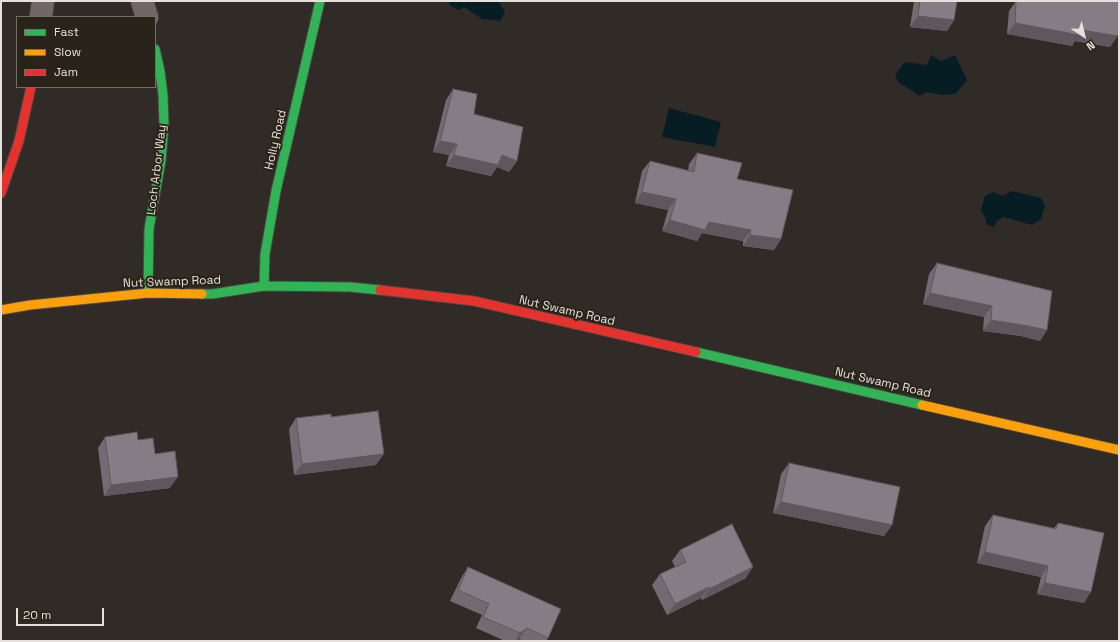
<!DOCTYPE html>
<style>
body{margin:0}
#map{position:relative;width:1120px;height:642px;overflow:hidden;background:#302b26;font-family:"Space Grotesk",sans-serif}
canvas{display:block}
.frame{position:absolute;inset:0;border:2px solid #e6e1da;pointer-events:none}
.legend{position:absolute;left:16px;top:16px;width:140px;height:72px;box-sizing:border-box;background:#2a2319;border:1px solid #756f66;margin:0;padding:5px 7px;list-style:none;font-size:12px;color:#e6e1da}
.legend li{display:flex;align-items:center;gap:8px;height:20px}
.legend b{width:20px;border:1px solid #756f66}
.north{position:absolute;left:1064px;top:16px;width:40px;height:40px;-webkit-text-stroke:3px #2a2319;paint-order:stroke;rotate:145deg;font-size:11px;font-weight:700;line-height:16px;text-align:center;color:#e6e1da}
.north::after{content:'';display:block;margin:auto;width:14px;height:18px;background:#e6e1da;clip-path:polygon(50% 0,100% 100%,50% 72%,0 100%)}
.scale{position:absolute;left:16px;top:608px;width:88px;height:18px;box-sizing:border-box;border:2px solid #e6e1da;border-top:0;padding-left:5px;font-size:12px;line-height:14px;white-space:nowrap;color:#e6e1da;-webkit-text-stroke:3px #2a2319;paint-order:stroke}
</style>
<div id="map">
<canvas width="1120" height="642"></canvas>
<div class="frame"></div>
<ul class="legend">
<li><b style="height:5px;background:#30b455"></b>Fast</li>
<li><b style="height:5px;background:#ff9f0a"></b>Slow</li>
<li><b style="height:5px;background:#e5322d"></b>Jam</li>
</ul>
<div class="north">N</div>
<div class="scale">20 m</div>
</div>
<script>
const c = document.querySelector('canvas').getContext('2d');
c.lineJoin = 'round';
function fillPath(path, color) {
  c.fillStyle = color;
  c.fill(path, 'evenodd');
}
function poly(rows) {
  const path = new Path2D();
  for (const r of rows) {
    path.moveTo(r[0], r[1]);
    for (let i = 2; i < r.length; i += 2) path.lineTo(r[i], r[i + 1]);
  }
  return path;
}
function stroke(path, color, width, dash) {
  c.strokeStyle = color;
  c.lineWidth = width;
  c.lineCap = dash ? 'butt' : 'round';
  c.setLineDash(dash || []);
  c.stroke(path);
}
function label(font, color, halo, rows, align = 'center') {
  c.font = font + ' "Space Grotesk",sans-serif';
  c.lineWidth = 4;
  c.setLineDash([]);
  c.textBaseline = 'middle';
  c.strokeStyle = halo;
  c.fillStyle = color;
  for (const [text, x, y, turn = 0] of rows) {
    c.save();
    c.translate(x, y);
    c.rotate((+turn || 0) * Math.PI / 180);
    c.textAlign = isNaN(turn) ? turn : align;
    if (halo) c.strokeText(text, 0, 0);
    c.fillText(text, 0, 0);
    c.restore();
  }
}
fillPath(poly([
 [450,1,498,1,505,12,500,21,482,19,464,7,459,10,449,5],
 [931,55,941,61,955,55,967,80,955,94,942,95,927,92,919,96,913,91,899,83,895,75,905,62,927,65],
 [669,108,721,122,715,147,662,137],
 [1012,191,1041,198,1045,205,1041,219,1032,225,1004,217,997,221,994,227,986,224,986,219,981,211,985,196,993,192,1003,196]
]), '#061d24');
const street = poly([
 [142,1,147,17],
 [41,17,43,1]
]);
const fast = poly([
 [264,286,265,254,276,191,320,1],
 [148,293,149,229,161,161,164,125,163,95,160,71,155,49],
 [202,294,212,294,264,286,350,287,380,290],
 [696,352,922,405]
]);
const slow = poly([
 [1,310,30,305,148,293,202,294],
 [922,405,1119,450]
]);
const jam = poly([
 [1,193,19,141,31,87],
 [380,290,474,301,696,352]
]);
stroke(street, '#4c4844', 24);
stroke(fast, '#4c4844', 11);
stroke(slow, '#4c4844', 11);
stroke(jam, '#4c4844', 11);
stroke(street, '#716768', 22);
stroke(fast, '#30b455', 9);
stroke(slow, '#ff9f0a', 9);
stroke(jam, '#e5322d', 9);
fillPath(poly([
 [914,1,957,1,954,20,947,31,910,27],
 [1016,1,1115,1,1110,47,1075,41,1072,46,1007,34,1009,11],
 [453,89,474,114,517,161,509,172,497,167,491,176,446,166,449,155,433,152,446,100],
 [697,153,737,179,781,239,774,250,743,246,743,241,702,233,697,241,662,231,668,210,635,203,642,171,650,161,688,171,689,164],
 [937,263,1047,330,1040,341,1021,336,983,331,984,317,923,304,929,274],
 [331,417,376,465,294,475,289,429,296,418],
 [105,437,138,440,170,488,104,496,98,448],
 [789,463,892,525,884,536,773,513,781,474],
 [993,515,1054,528,1058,523,1084,603,1037,594,1041,577,977,563,985,526],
 [680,550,746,578,702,600,701,598,667,615,652,585,660,574,675,567,672,561],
 [468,567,548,638,546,641,523,641,519,639,517,641,505,641,476,628,482,615,450,601,461,578]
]), '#736b72');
fillPath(poly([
 [918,16,954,20,947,31,910,27],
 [1015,23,1081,30,1118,36,1110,47,1075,41,1072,46,1007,34],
 [440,141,457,144,449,155,433,152],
 [454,155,502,155,517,161,509,172,497,167,491,176,446,166],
 [642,192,676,199,668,210,635,203],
 [670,220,709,222,751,230,743,241,702,233,697,241,662,231],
 [750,235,781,239,774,250,743,246],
 [930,293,992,306,984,317,923,304],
 [991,320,1028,326,1047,330,1040,341,1021,336,983,331],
 [384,454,376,465,294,475,302,464],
 [178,477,170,488,104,496,111,485],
 [781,502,892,525,884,536,773,513],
 [985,552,1048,566,1041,577,977,563],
 [753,567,746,578,702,600,709,589],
 [1045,583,1091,592,1084,603,1037,594],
 [709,587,701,598,667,615,675,604],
 [527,628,519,639,517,641,515,641,520,633]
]), '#5e575d');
const building = poly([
 [920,1,957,1,954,20,918,16,920,1],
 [1016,1,1115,1,1119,2,1119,31,1118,36,1081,30,1079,35,1015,23,1016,1],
 [453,89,477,94,474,114,523,127,517,161,502,155,498,165,454,155,457,144,440,141,453,89],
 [697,153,742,163,737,179,793,190,781,239,750,235,751,230,709,222,705,230,670,220,676,199,642,192,650,161,694,172,697,153],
 [937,263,1052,291,1047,330,1028,326,991,320,992,306,930,293,937,263],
 [378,411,384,454,302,464,296,418,331,414,331,417,378,411],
 [137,432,138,440,153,438,155,454,175,451,178,477,111,485,105,437,137,432],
 [789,463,900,487,892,525,781,502,789,463],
 [993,515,1056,529,1058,523,1104,533,1091,592,1045,583,1048,566,985,552,993,515],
 [732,524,753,567,709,589,709,587,675,604,660,574,686,562,680,550,732,524],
 [468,567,561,609,548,638,527,628,520,633,483,617,489,604,458,590,468,567]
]);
fillPath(building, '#867c85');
stroke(building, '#5e575d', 1);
label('12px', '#e6e1da', '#2a2319', [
 ["Holly Road",276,140,-77],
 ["Loch Arbor Way",157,170,-83],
 ["Nut Swamp Road",172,282,-2],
 ["Nut Swamp Road",567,311,13],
 ["Nut Swamp Road",883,383,13]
]);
</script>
